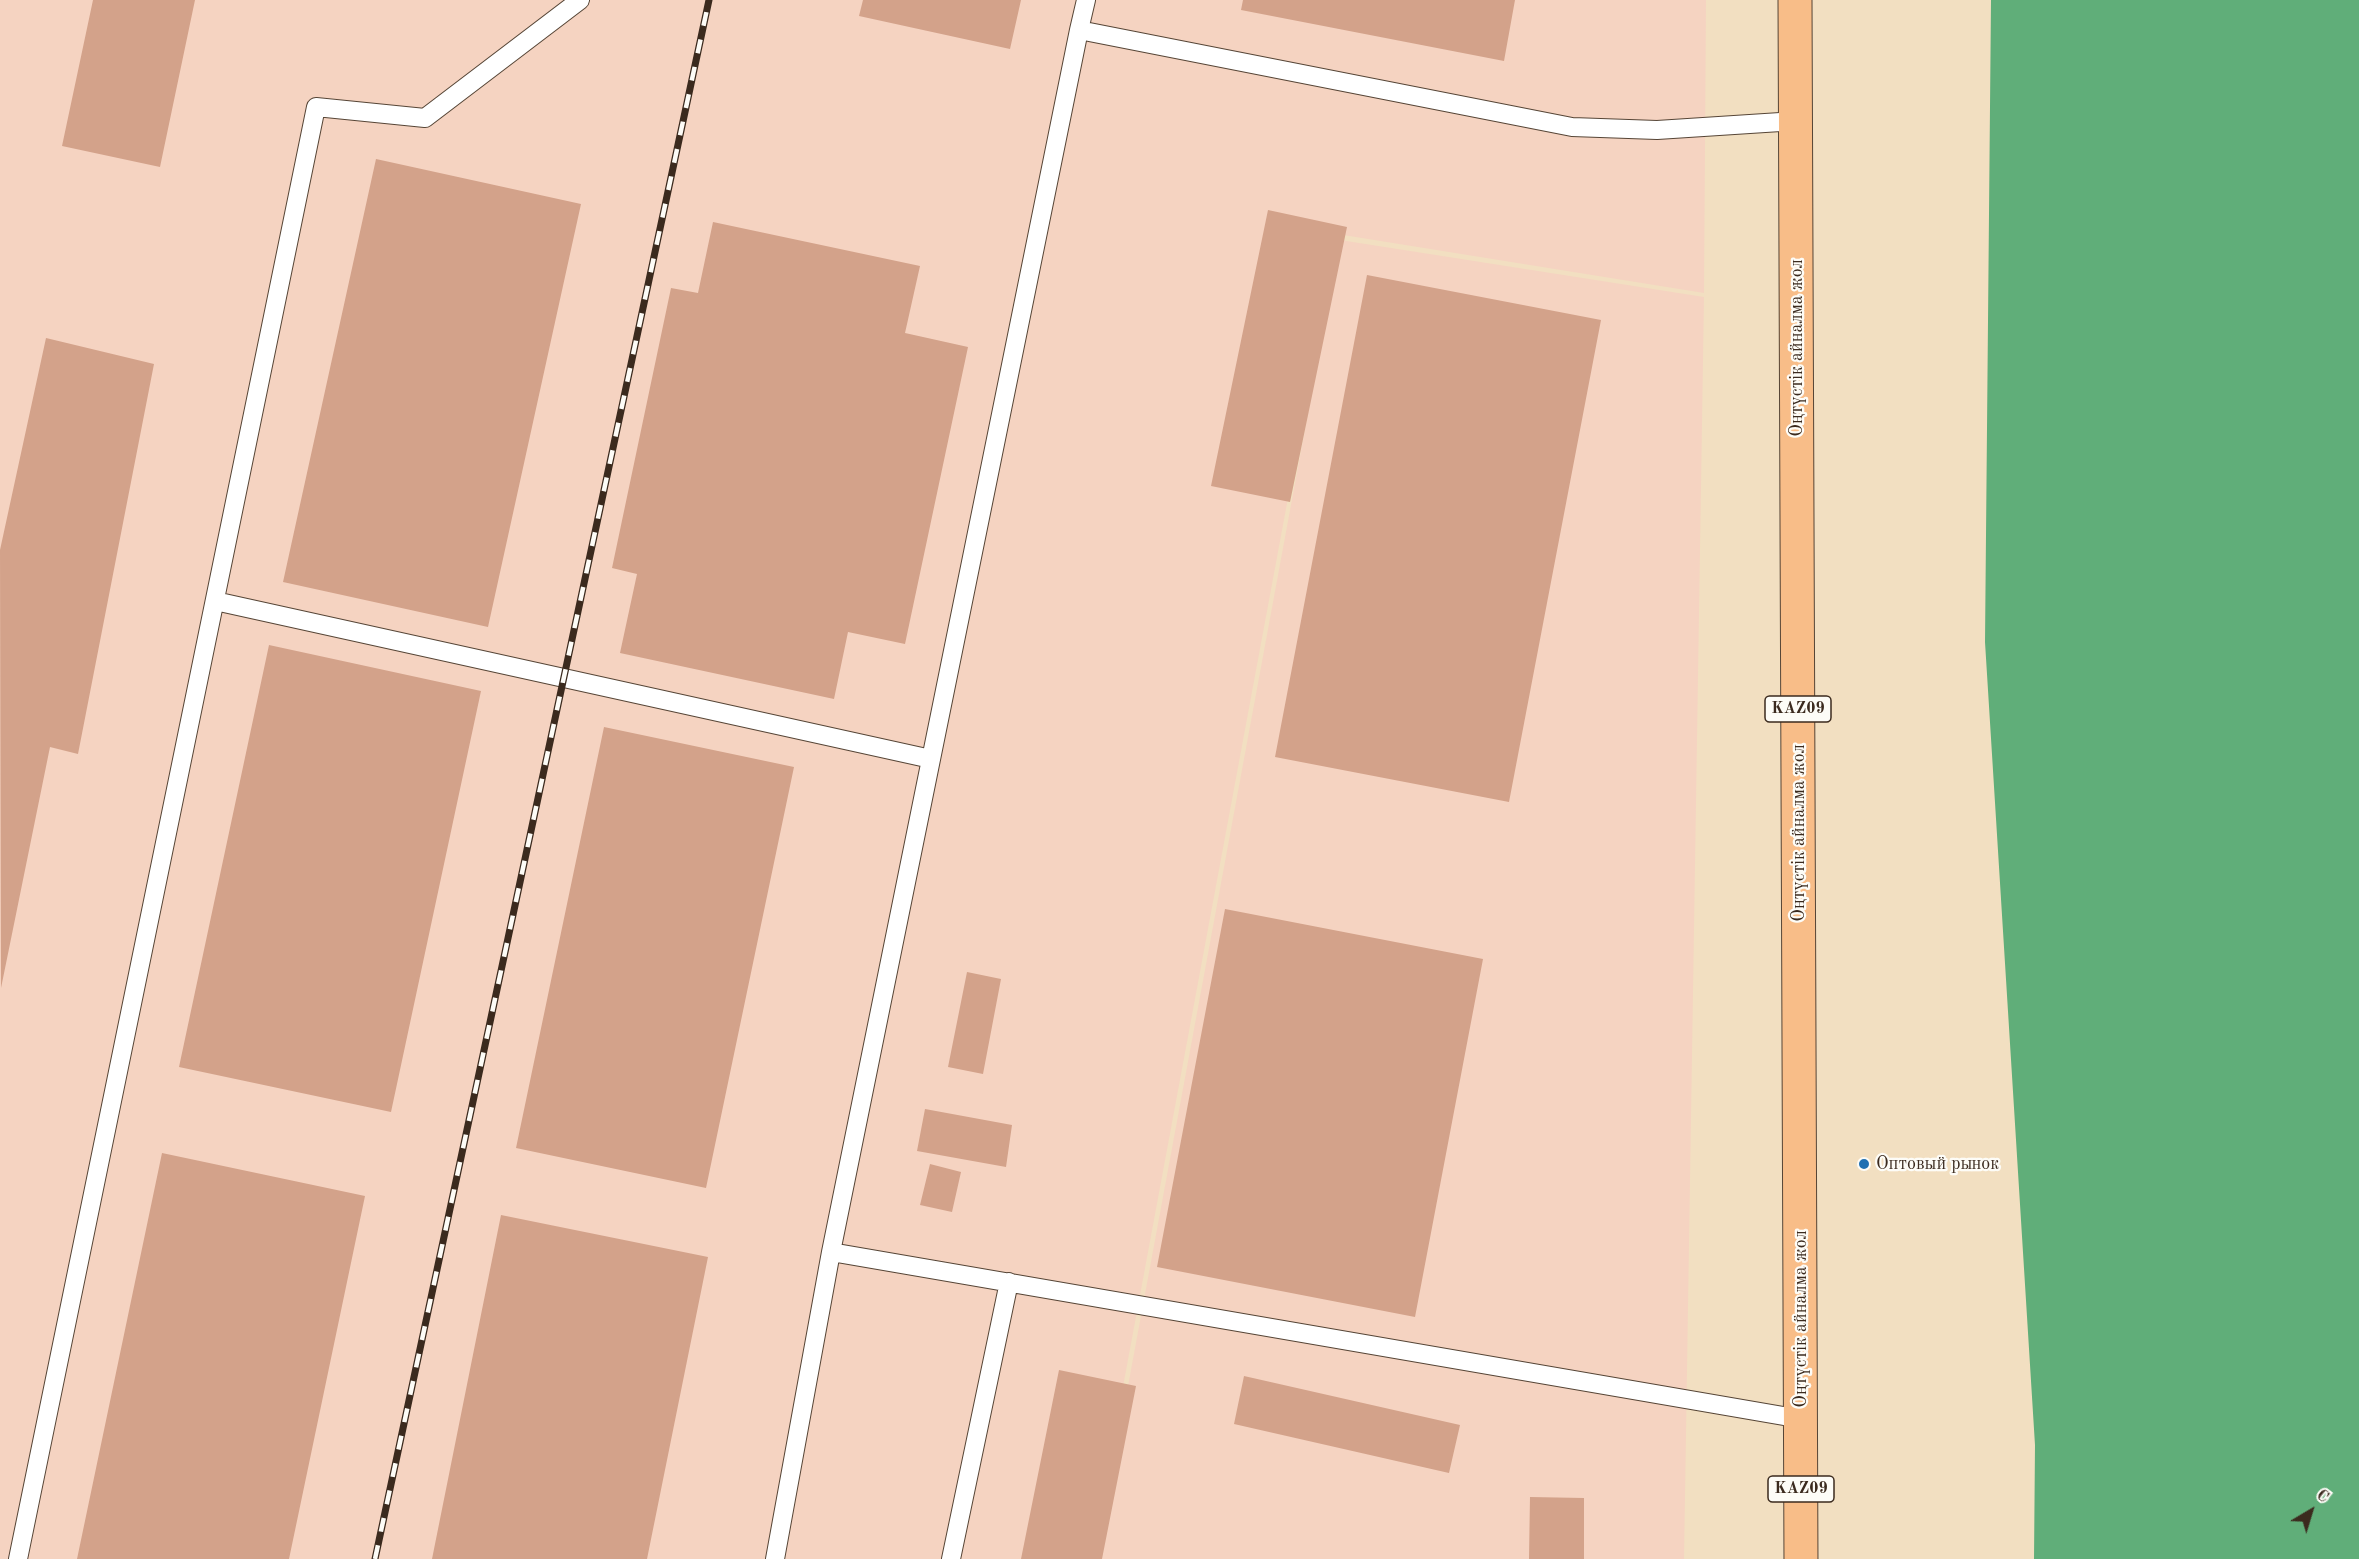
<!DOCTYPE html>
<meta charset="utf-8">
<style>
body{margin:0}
#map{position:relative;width:2359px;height:1559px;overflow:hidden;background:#f2dfc1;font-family:"Old Standard TT",serif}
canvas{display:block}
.north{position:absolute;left:2281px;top:1481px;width:60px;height:60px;-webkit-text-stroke:4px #fdfcf7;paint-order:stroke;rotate:38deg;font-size:16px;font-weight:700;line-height:24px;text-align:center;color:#3b2a1e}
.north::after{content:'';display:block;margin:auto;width:21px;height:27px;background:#3b2a1e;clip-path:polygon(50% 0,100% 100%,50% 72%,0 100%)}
</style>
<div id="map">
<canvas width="2359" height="1559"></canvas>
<div class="north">С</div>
</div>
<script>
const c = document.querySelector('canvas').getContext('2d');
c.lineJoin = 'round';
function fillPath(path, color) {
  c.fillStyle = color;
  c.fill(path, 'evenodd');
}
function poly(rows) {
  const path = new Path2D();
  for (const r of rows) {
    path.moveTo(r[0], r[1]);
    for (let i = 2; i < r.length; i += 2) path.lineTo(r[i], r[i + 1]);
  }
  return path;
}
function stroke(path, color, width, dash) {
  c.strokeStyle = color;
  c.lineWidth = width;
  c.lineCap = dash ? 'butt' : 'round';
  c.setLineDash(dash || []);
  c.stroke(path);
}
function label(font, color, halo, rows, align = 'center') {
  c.font = font + ' "Old Standard TT",serif';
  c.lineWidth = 4.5;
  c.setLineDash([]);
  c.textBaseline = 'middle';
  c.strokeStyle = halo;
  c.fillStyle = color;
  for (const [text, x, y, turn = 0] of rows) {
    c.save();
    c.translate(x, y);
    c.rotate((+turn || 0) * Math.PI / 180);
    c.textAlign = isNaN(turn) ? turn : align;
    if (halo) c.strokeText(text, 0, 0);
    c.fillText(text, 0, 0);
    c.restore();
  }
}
fillPath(poly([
 [0,0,1706,0,1704,293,1337,234,1091,1559,0,1559],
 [1340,240,1704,297,1684,1559,1096,1559]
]), '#f5d3c1');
fillPath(poly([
 [1991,0,2359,0,2359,1559,2034,1559,2035,1445,1985,642]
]), '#60ae79');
fillPath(poly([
 [93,0,195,0,160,167,62,146],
 [863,0,1021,0,1010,49,859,16],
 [1243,0,1515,0,1504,61,1241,10],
 [376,159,581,204,488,627,283,582],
 [1268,210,1347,227,1290,502,1211,486],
 [713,222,920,266,905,333,968,347,905,644,848,632,834,699,620,653,637,574,612,568,671,288,698,293],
 [1367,275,1601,320,1509,802,1275,757],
 [46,338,154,364,78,754,50,747,1,988,0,550],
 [269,645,481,691,391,1112,179,1067],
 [604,727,794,767,706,1188,516,1148],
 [1225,909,1483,959,1415,1317,1157,1267],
 [967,972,1001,979,983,1074,948,1067],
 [925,1109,1012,1125,1006,1167,917,1151],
 [162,1153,365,1196,289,1559,77,1559],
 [930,1164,961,1172,952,1212,920,1205],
 [501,1215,708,1257,647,1559,432,1559],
 [1059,1370,1136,1386,1102,1559,1021,1559],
 [1244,1376,1460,1425,1449,1473,1234,1424],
 [1530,1497,1584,1498,1584,1559,1529,1559]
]), '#d3a28a');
const lane = poly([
 [1086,0,1079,30,1572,127,1657,130,1796,121],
 [215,601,931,759],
 [831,1252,1079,30],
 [18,1559,316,107,425,118,580,0],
 [775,1559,831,1252,1801,1419],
 [951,1559,1009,1282]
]);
const highway = poly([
 [1795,0,1801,1559]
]);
stroke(lane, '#564536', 20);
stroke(highway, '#564536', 35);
stroke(lane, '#fff', 18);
stroke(highway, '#f8bd88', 33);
const rail = poly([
 [375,1559,709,0]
]);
stroke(rail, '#3b2a1e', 7);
stroke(rail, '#fdfcf7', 4.5, [14]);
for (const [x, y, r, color] of [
 [1864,1164,6,"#1f6fb2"]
]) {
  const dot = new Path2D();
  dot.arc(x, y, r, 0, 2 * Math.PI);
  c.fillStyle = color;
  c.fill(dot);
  stroke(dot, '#fdfcf7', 2);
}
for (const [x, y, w] of [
 [1798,709,66],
 [1801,1489,66]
]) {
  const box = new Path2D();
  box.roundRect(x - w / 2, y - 13, w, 26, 4.5);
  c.fillStyle = '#fdfcf7';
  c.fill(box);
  stroke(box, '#3b2a1e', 1.5);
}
label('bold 16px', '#3b2a1e', null, [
 ["KAZ09",1798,709],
 ["KAZ09",1801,1489]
]);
label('18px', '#3b2a1e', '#fdfcf7', [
 ["Оңтүстік айналма жол",1797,348,-90],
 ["Оңтүстік айналма жол",1799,833,-90],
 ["Оңтүстік айналма жол",1801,1319,-90]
]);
label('18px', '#3b2a1e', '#fdfcf7', [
 ["Оптовый рынок",1876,1164]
], 'left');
</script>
